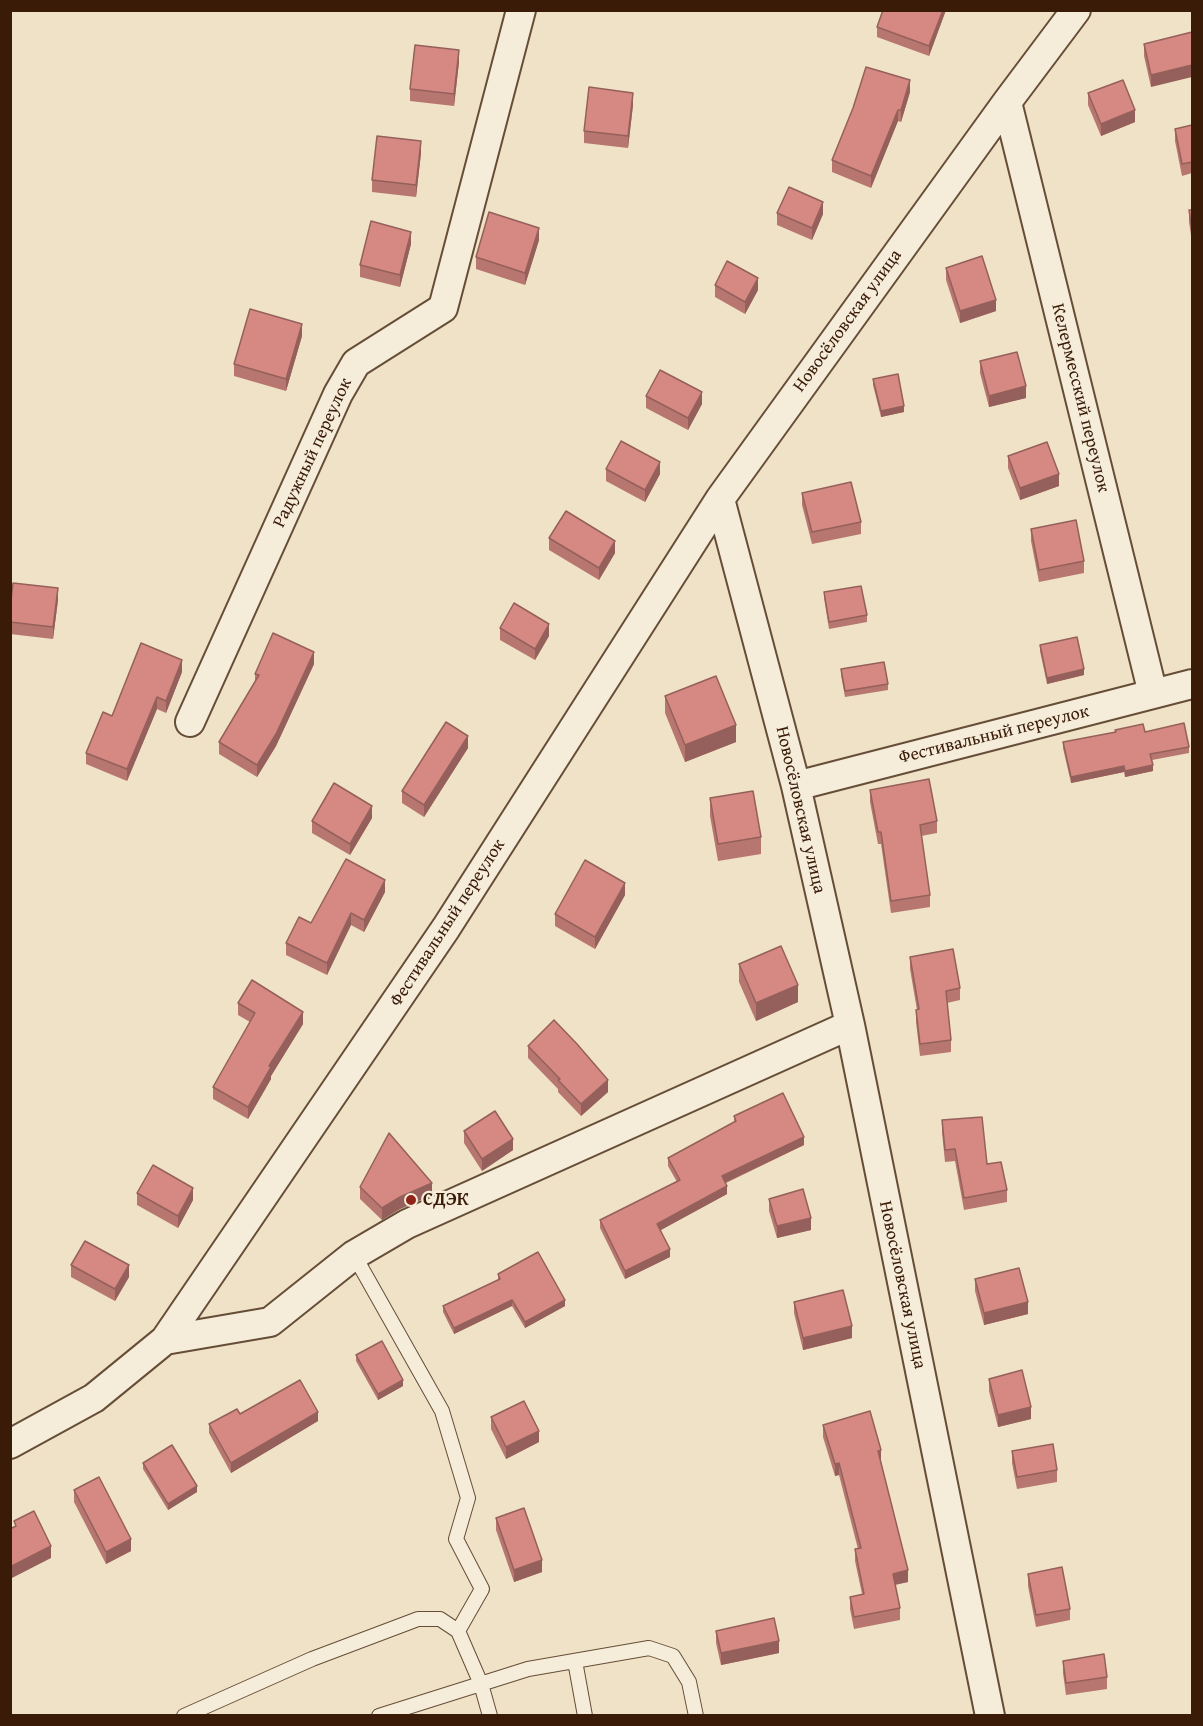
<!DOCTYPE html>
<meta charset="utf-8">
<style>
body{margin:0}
#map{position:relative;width:1203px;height:1726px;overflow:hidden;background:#efe2c6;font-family:"Gentium Book Plus",serif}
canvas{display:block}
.frame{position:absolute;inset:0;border:12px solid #391b07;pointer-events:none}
</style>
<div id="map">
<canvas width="1203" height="1726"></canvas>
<div class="frame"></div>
</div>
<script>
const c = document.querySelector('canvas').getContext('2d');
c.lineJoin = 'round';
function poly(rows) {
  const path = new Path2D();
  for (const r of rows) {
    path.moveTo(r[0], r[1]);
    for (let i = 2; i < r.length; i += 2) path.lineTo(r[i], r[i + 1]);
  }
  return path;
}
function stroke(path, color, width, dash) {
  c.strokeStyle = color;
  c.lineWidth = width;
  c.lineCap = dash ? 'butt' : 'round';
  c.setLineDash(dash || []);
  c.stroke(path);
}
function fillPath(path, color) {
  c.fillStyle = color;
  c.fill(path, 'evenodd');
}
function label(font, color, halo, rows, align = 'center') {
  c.font = font + ' "Gentium Book Plus",serif';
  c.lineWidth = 4.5;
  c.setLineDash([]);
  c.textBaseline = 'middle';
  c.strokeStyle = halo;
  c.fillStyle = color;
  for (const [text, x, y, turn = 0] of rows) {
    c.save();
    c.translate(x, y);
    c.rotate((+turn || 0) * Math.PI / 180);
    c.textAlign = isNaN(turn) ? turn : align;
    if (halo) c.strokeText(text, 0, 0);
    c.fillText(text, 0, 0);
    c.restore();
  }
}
const lane = poly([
 [354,1255,442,1411,468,1498,456,1539,482,1589,458,1631],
 [575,1661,585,1716],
 [184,1716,312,1659,418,1619,440,1619,458,1631,481,1684,490,1716],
 [379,1716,528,1669,649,1648,673,1656,689,1682,696,1716]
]);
const street = poly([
 [1007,102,1153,694],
 [720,499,796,786,850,1025,990,1716],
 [190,722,338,394,356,363,443,308,521,10],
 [796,786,1192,684],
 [165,1340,270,1322,354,1255,407,1224,850,1025],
 [10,1444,94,1398,165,1340,446,928,720,499,1007,102,1076,10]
]);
stroke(lane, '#664d37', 16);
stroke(street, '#664d37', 32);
stroke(lane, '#f5ecda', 14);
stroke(street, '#f5ecda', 28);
fillPath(poly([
 [946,10,929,56,877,37,877,27],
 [1192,32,1151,87,1144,56,1144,44],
 [459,62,454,106,410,101,410,89],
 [910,92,901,122,898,121,871,188,832,172,832,160],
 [1088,93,1135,122,1101,136,1088,105],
 [633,105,628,148,584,143,584,131],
 [1192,125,1192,173,1182,176,1175,141,1175,129],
 [421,153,416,197,372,192,372,180],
 [1189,210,1192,210,1192,242,1189,222],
 [777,213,823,214,812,240,777,225],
 [539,240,525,285,476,269,476,257],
 [411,244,400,287,360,277,360,265],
 [946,268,996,311,960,323,946,280],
 [715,285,758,290,745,314,715,297],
 [302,336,286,391,234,376,234,364],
 [980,361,1026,398,989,407,980,373],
 [873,379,904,412,881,417,873,385],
 [646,396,702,404,688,430,646,408],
 [1008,456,1059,486,1020,500,1008,468],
 [606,469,660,474,645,502,606,481],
 [802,493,861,522,861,534,812,544,802,505],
 [1031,529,1084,561,1084,573,1039,582,1031,541],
 [549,538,615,553,599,580,549,550],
 [824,592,867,615,867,622,829,629,824,598],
 [58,600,53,639,10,634,10,608],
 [500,628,549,636,535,660,500,640],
 [1040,645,1084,675,1047,684,1040,651],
 [314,664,276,746,257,777,219,754,219,742,255,682,255,674],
 [841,669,888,684,888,690,845,697,841,675],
 [182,672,166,713,157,709,127,781,86,764,86,753,112,716],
 [665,696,736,742,685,762,665,713],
 [1145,732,1189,747,1189,753,1152,760,1153,771,1125,777,1124,772,1071,783,1063,748,1063,742],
 [468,748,424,817,402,803,402,791],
 [870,790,937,821,937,833,921,836,930,895,930,907,891,913,881,844,878,844,870,802],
 [710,798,761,837,761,854,718,861,710,816],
 [372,818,350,855,312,833,312,821],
 [385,892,364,932,351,925,327,975,286,955,286,943],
 [625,895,595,949,555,926,555,914],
 [910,957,960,988,960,1000,947,1003,951,1040,951,1052,920,1056,916,1022,916,1010,917,1010,910,969],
 [739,964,798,1002,756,1021,739,982],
 [238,1003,303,1024,271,1076,271,1079,248,1119,213,1099,213,1087,250,1022,238,1015],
 [528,1046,608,1092,581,1116,558,1092,558,1089,528,1058],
 [734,1116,804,1145,726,1183,727,1194,661,1230,670,1257,625,1279,600,1228,600,1220,677,1182,668,1166,668,1158,734,1122],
 [942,1120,987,1164,1007,1190,1007,1202,964,1210,955,1161,945,1162,942,1132],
 [464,1131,513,1150,482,1171,464,1143],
 [360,1187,432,1195,400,1209,382,1220,360,1199],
 [137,1193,193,1200,178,1228,137,1205],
 [769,1199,811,1230,777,1238,769,1211],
 [71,1265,129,1277,115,1301,71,1277],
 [498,1274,565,1306,525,1328,512,1306,454,1334,443,1312,443,1306,498,1280],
 [975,1279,1028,1314,984,1325,975,1291],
 [794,1302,852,1338,803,1350,794,1313],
 [356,1355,403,1386,378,1400,356,1361],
 [989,1379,1031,1419,998,1427,989,1391],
 [240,1414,318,1421,231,1473,209,1433,209,1424],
 [491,1417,539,1442,506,1459,491,1429],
 [823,1425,881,1462,908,1582,895,1585,900,1608,900,1620,854,1629,850,1609,850,1597,862,1594,855,1561,855,1549,858,1549,839,1475,835,1476,823,1437],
 [1012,1451,1057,1470,1057,1482,1017,1489,1012,1463],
 [143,1463,197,1492,168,1510,143,1469],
 [74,1490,131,1551,106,1564,74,1502],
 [496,1518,542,1572,514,1582,496,1530],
 [1028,1574,1070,1609,1070,1620,1036,1627,1028,1586],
 [716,1631,779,1653,721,1665,716,1643],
 [1063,1661,1107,1677,1107,1689,1066,1695,1063,1673]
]), '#b77670');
fillPath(poly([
 [943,10,946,10,929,56,929,46],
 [459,50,459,62,454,106,454,94],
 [1192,65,1192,77,1151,87,1151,75],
 [910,80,910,92,901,122,901,110],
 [633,93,633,105,628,148,628,136],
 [898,110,898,121,871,188,871,176],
 [1135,110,1135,122,1101,136,1101,124],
 [421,141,421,153,416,197,416,185],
 [823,202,823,214,812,240,812,228],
 [539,228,539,240,525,285,525,273],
 [411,232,411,244,400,287,400,275],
 [758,278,758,290,745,314,745,302],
 [996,300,996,311,960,323,960,311],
 [302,324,302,336,286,391,286,379],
 [1026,386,1026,398,989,407,989,396],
 [702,392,702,404,688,430,688,418],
 [904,406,904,412,881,417,881,411],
 [660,462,660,474,645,502,645,490],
 [1059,474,1059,486,1020,500,1020,488],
 [615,541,615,553,599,580,599,568],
 [58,588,58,600,53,639,53,627],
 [549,624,549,636,535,660,535,649],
 [314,652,314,664,276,746,257,777,257,765],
 [182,660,182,672,166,713,166,701],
 [1084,669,1084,675,1047,684,1047,678],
 [157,697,157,709,127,781,127,769],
 [736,725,736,742,685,762,685,745],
 [468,736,468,748,424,817,424,805],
 [1153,765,1153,771,1125,777,1125,771],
 [1124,766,1124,772,1071,783,1071,777],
 [372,806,372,818,350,855,350,844],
 [385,880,385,892,364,932,364,920],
 [625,883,625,895,595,949,595,937],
 [351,913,351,925,327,975,327,963],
 [798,985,798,1002,756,1021,756,1003],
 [303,1012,303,1024,271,1076,271,1079,248,1119,248,1107,269,1066],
 [608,1080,608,1092,581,1116,581,1104],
 [804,1137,804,1145,722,1184,722,1176],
 [513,1139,513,1150,482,1171,482,1159],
 [432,1183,432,1195,400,1209,382,1220,382,1208,400,1197],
 [727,1186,727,1194,657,1232,657,1224],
 [193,1188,193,1200,178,1228,178,1216],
 [811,1218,811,1230,777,1238,777,1226],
 [670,1249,670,1257,625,1279,625,1271],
 [129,1265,129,1277,115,1301,115,1289],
 [512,1300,512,1306,454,1334,454,1328],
 [565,1300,565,1306,525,1328,525,1322],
 [1028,1302,1028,1314,984,1325,984,1313],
 [852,1326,852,1338,803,1350,803,1338],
 [403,1380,403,1386,378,1400,378,1394],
 [1031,1407,1031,1419,998,1427,998,1415],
 [318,1412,318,1421,231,1473,231,1463],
 [539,1431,539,1442,506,1459,506,1447],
 [881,1450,881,1462,878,1463,878,1451],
 [839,1463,839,1475,835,1476,835,1464],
 [197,1486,197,1492,168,1510,168,1504],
 [131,1539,131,1551,106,1564,106,1552],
 [51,1546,51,1558,10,1579,10,1567],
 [542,1560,542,1572,514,1582,514,1570],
 [908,1570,908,1582,893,1585,893,1574],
 [779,1641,779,1653,721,1665,721,1653]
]), '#95605b');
const building = poly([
 [883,10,943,10,929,46,877,27,883,10],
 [1192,32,1192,65,1151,75,1144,44,1192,32],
 [415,45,459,50,454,94,410,89,415,45],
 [866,67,910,80,901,110,898,110,871,176,832,160,853,108,866,67],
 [1123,80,1135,110,1101,124,1088,93,1123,80],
 [589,87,633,93,628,136,584,131,589,87],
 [1192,125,1192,162,1182,164,1175,129,1192,125],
 [377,136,421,141,416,185,372,180,377,136],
 [789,187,823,202,812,228,777,213,789,187],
 [1189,210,1192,210,1192,230,1189,210],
 [489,212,539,228,525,273,476,257,489,212],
 [371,221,411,232,400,275,360,265,371,221],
 [982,256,996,300,960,311,946,268,982,256],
 [727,261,758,278,745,302,715,285,727,261],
 [250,309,302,324,286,379,234,364,250,309],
 [1017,352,1026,386,989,396,980,361,1017,352],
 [660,370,702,392,688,418,646,396,660,370],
 [898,374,904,406,881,411,873,379,898,374],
 [621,441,660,462,645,490,606,469,621,441],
 [1047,442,1059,474,1020,488,1008,456,1047,442],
 [851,482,861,522,812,532,802,493,851,482],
 [566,511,615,541,599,568,549,538,566,511],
 [1076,520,1084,561,1039,570,1031,529,1076,520],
 [13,583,58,588,53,627,10,622,10,608,13,583],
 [861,586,867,615,829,622,824,592,861,586],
 [514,603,549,624,535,649,500,628,514,603],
 [273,633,314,652,276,734,257,765,219,742,259,675,255,674,273,633],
 [1077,637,1084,669,1047,678,1040,645,1077,637],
 [141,643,182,660,166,701,157,697,127,769,86,753,103,712,112,716,141,643],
 [884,662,888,684,845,691,841,669,884,662],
 [716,676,736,725,685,745,665,696,716,676],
 [446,722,468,736,424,805,402,791,446,722],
 [1184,723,1189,747,1150,754,1153,765,1125,771,1124,766,1071,777,1063,742,1116,732,1115,730,1143,724,1145,732,1184,723],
 [929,779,937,821,920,825,930,895,891,901,881,832,878,832,870,790,929,779],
 [334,783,372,806,350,844,312,821,334,783],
 [753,791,761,837,718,844,710,798,753,791],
 [346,859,385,880,364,920,351,913,327,963,286,943,299,917,311,923,346,859],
 [585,860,625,883,595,937,555,914,585,860],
 [781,946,798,985,756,1003,739,964,781,946],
 [953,949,960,988,946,991,951,1040,920,1044,916,1010,919,1009,910,957,953,949],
 [252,980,303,1012,269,1066,271,1067,248,1107,213,1087,255,1013,238,1003,252,980],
 [554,1020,577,1044,608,1080,581,1104,558,1080,560,1079,528,1046,554,1020],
 [783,1093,804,1137,722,1176,727,1186,657,1224,670,1249,625,1271,600,1220,680,1180,668,1158,736,1121,734,1116,783,1093],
 [495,1111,513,1139,482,1159,464,1131,495,1111],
 [982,1117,987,1164,1001,1162,1007,1190,964,1198,955,1149,945,1150,942,1120,982,1117],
 [389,1133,432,1183,400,1197,382,1208,360,1187,389,1133],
 [153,1165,193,1188,178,1216,137,1193,153,1165],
 [803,1189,811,1218,777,1226,769,1199,803,1189],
 [85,1241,129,1265,115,1289,71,1265,85,1241],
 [538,1252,565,1300,525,1322,512,1300,454,1328,443,1306,500,1279,498,1274,538,1252],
 [1019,1268,1028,1302,984,1313,975,1279,1019,1268],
 [843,1290,852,1326,803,1338,794,1302,843,1290],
 [382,1341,403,1380,378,1394,356,1355,382,1341],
 [1022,1370,1031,1407,998,1415,989,1379,1022,1370],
 [300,1380,318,1412,231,1463,209,1424,237,1409,240,1414,300,1380],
 [524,1401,539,1431,506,1447,491,1417,524,1401],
 [870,1411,881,1450,878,1451,908,1570,893,1574,900,1608,854,1617,850,1597,864,1594,855,1549,861,1548,839,1463,835,1464,823,1425,870,1411],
 [1053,1444,1057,1470,1017,1477,1012,1451,1053,1444],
 [172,1445,197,1486,168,1504,143,1463,172,1445],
 [99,1477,131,1539,106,1552,74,1490,99,1477],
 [524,1508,542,1560,514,1570,496,1518,524,1508],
 [34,1511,51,1546,10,1567,10,1529,16,1526,14,1521,34,1511],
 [1062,1567,1070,1609,1036,1615,1028,1574,1062,1567],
 [774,1618,779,1641,721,1653,716,1631,774,1618],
 [1104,1654,1107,1677,1066,1683,1063,1661,1104,1654]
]);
fillPath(building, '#d58982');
stroke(building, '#95605b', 1.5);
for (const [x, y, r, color] of [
 [411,1200,6,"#8f2418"]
]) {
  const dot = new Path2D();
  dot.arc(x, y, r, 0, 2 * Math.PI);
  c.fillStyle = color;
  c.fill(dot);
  stroke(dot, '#f5ecda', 2);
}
label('18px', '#391b07', '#f5ecda', [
 ["Новосёловская улица",848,321,-54],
 ["Келермесский переулок",1080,398,76],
 ["Радужный переулок",313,453,-65],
 ["Фестивальный переулок",994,735,-14],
 ["Новосёловская улица",800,810,77],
 ["Фестивальный переулок",448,923,-57],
 ["Новосёловская улица",902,1285,78]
]);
label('bold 18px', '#391b07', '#f5ecda', [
 ["СДЭК",423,1200]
], 'left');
</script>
